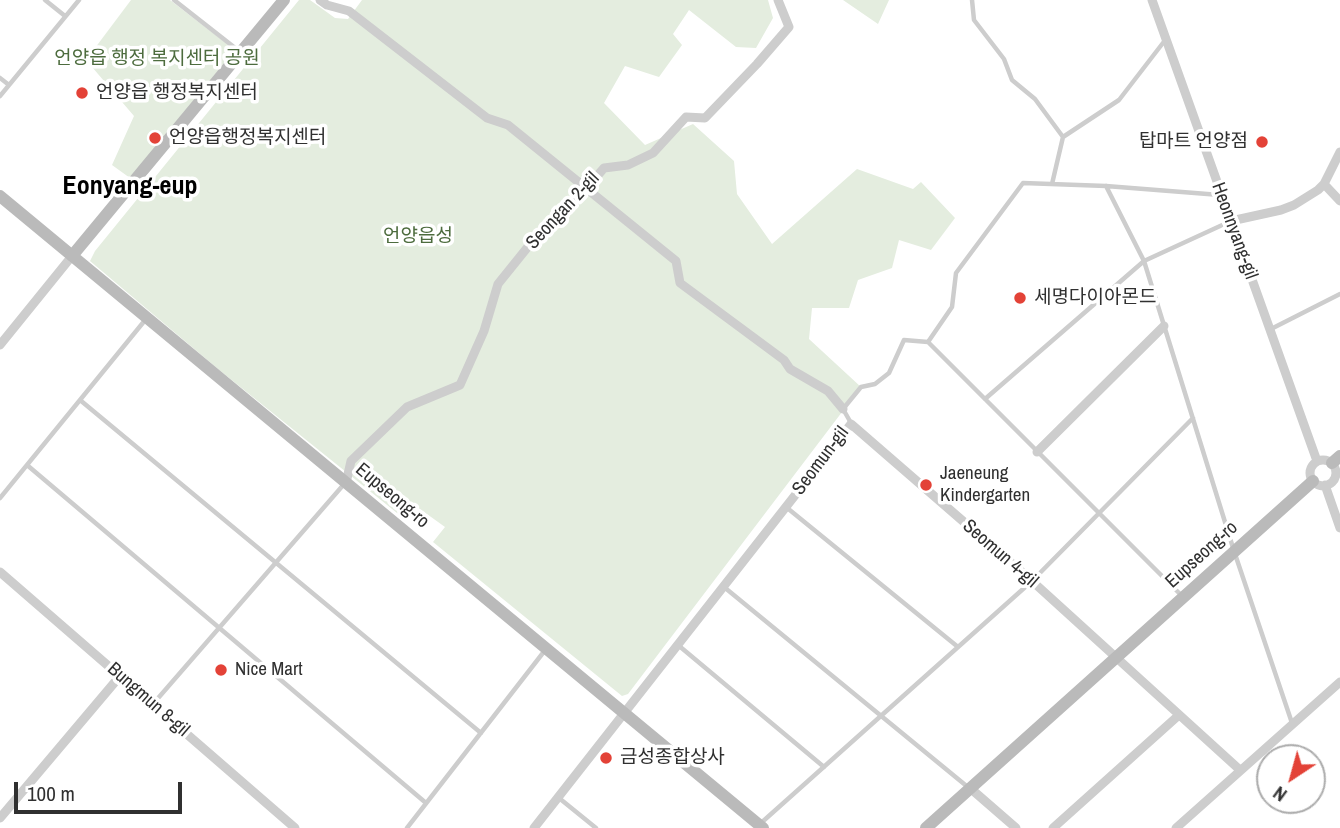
<!DOCTYPE html>
<meta charset="utf-8">
<style>
body{margin:0}
#map{position:relative;width:1340px;height:828px;overflow:hidden;background:#fff;font-family:"Archivo Narrow",sans-serif}
canvas{display:block}
.north{position:absolute;left:1256px;top:744px;width:70px;height:70px;box-sizing:border-box;background:#fff;border:2px solid #acacac;border-radius:50%;rotate:216deg;font-size:19px;font-weight:700;line-height:28px;text-align:center;color:#303030}
.north::after{content:'';display:block;margin:auto;width:24px;height:32px;background:#e34237;clip-path:polygon(50% 0,100% 100%,50% 72%,0 100%)}
.scale{position:absolute;left:14px;top:782px;width:168px;height:32px;box-sizing:border-box;border:4px solid #303030;border-top:0;padding-left:9px;font-size:21px;line-height:24px;white-space:nowrap;color:#303030;-webkit-text-stroke:5px #fff;paint-order:stroke}
</style>
<div id="map">
<canvas width="1340" height="828"></canvas>
<div class="north">N</div>
<div class="scale">100 m</div>
</div>
<script>
const c = document.querySelector('canvas').getContext('2d');
c.lineJoin = 'round';
function fillPath(path, color) {
  c.fillStyle = color;
  c.fill(path, 'evenodd');
}
function poly(rows) {
  const path = new Path2D();
  for (const r of rows) {
    if (r.length === 3) {
      path.moveTo(r[0] + r[2], r[1]);
      path.arc(r[0], r[1], r[2], 0, 2 * Math.PI);
      continue;
    }
    path.moveTo(r[0], r[1]);
    for (let i = 2; i < r.length; i += 2) path.lineTo(r[i], r[i + 1]);
  }
  return path;
}
function stroke(path, color, width, dash) {
  c.strokeStyle = color;
  c.lineWidth = width;
  c.lineCap = dash ? 'butt' : 'round';
  c.setLineDash(dash || []);
  c.stroke(path);
}
function label(font, color, halo, rows, align = 'center') {
  c.font = font + ' "Archivo Narrow","Noto Sans KR",sans-serif';
  c.lineWidth = 7;
  c.setLineDash([]);
  c.textBaseline = 'middle';
  c.strokeStyle = halo;
  c.fillStyle = color;
  for (const [text, x, y, turn = 0] of rows) {
    c.save();
    c.translate(x, y);
    c.rotate((+turn || 0) * Math.PI / 180);
    c.textAlign = isNaN(turn) ? turn : align;
    if (halo) c.strokeText(text, 0, 0);
    c.fillText(text, 0, 0);
    c.restore();
  }
}
fillPath(poly([
 [131,0,170,0,235,50,130,178,112,165,134,116,86,60],
 [299,0,310,0,335,18,348,19,362,0,768,0,773,18,756,48,736,47,689,10,673,34,682,45,659,77,625,66,604,103,645,145,693,124,734,161,737,194,772,244,857,169,913,189,921,182,955,218,931,250,899,240,892,268,858,280,849,308,812,308,809,339,861,387,628,694,622,696,433,542,445,527,413,504,402,517,218,369,90,261,95,251],
 [843,0,889,0,878,24]
]), '#e4eddf');
stroke(poly([
 [45,0,65,16],
 [174,0,239,51],
 [972,0,974,20,1004,59,1012,80,1035,99,1063,137],
 [0,78,9,85],
 [0,96,79,0],
 [1052,184,1063,137,1119,100,1166,39],
 [1106,186,1144,261,1234,551,1292,723],
 [1269,330,1340,294],
 [928,342,1182,596],
 [985,399,1144,261,1231,221],
 [80,400,481,733],
 [851,423,843,409,861,387,875,384,889,373,904,340,928,342,952,307,956,273,1023,183,1106,186,1220,195],
 [27,465,426,803],
 [0,498,146,319],
 [786,507,958,647],
 [724,587,969,788],
 [678,645,824,767],
 [153,704,345,483],
 [559,798,596,828],
 [761,823,1032,581,1193,418],
 [407,828,546,649]
]), '#cdcdcd', 4.5);
stroke(poly([
 [320,0,327,5,349,11,487,118,508,125,676,261,680,283,784,360,790,369,828,391,843,409],
 [1152,0,1317,461],
 [1324,184,1340,201],
 [1231,221,1281,210,1294,205,1318,190,1324,184,1340,152],
 [0,345,72,256],
 [1037,452,1164,326],
 [1323,473,13],
 [346,483,351,461,407,407,460,385,484,331,498,284,531,243,567,211,604,168,628,165,653,153,686,117,705,118,757,64,789,27,778,0],
 [1325,485,1340,528],
 [0,572,295,828],
 [970,788,1016,828],
 [0,818,120,676],
 [534,828,851,424,1032,581,1240,770],
 [1053,828,1179,715],
 [1176,828,1340,682]
]), '#cdcdcd', 9);
stroke(poly([
 [0,196,763,828],
 [72,256,284,0],
 [1332,463,1340,456],
 [926,828,1313,481]
]), '#bababa', 12);
for (const [x, y, r, color] of [
 [82,93,7,"#e34237"],
 [155,138,7,"#e34237"],
 [1262,142,7,"#e34237"],
 [1020,298,7,"#e34237"],
 [926,485,7,"#e34237"],
 [221,670,7,"#e34237"],
 [606,758,7,"#e34237"]
]) {
  const dot = new Path2D();
  dot.arc(x, y, r, 0, 2 * Math.PI);
  c.fillStyle = color;
  c.fill(dot);
  stroke(dot, '#fff', 2.5);
}
label('19px', '#4d6c3e', '#fff', [
 ["언양읍 행정 복지센터 공원",157,59],
 ["언양읍성",418,237]
]);
label('19px', '#303030', '#fff', [
 ["언양읍 행정복지센터",96,93],
 ["언양읍행정복지센터",169,138],
 ["탑마트 언양점",1248,142,"right"],
 ["세명다이아몬드",1034,298],
 ["Jaeneung",940,474],
 ["Kindergarten",940,496],
 ["Nice Mart",235,670],
 ["금성종합상사",620,758]
], 'left');
label('19px', '#303030', '#fff', [
 ["Seongan 2-gil",563,211,-47],
 ["Heonnyang-gil",1234,231,70],
 ["Seomun-gil",821,461,-53],
 ["Eupseong-ro",392,496,40],
 ["Seomun 4-gil",1000,554,41],
 ["Eupseong-ro",1202,555,-42],
 ["Bungmun 8-gil",148,700,41]
]);
label('bold 26px', '#000', '#fff', [
 ["Eonyang-eup",130,187]
]);
</script>
